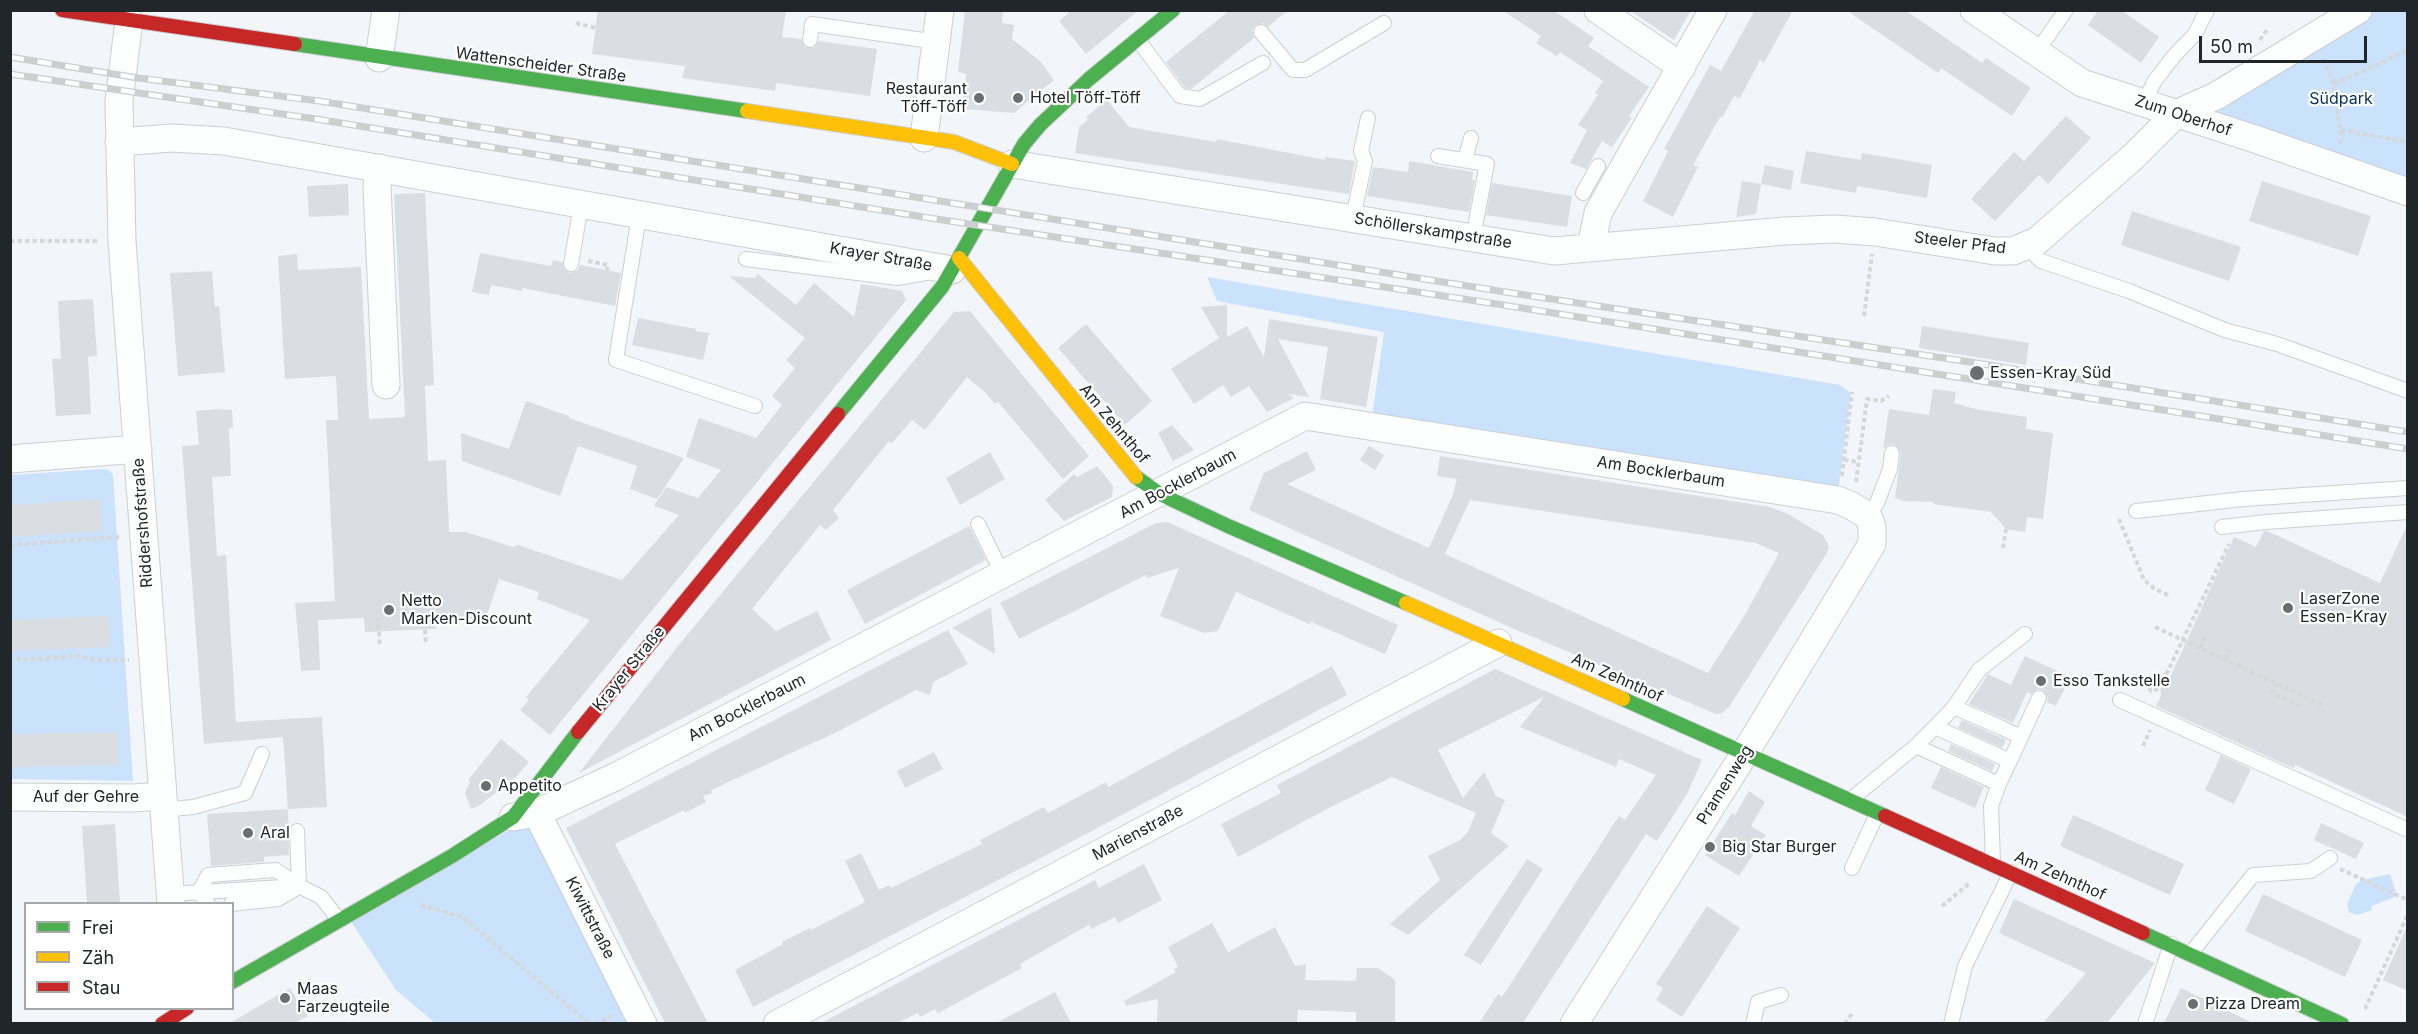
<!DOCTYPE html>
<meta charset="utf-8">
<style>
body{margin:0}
#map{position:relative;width:2418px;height:1034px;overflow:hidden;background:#f2f5fa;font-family:Inter,sans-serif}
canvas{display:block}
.frame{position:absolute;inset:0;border:12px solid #21262a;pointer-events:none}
.legend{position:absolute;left:24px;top:902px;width:210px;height:108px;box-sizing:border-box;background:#fff;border:2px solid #a6a8aa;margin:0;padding:8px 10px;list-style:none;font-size:18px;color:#21262a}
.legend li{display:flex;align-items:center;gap:12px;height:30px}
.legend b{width:30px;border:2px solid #a6a8aa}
.scale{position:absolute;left:2199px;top:36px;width:168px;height:27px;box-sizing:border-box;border:3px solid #21262a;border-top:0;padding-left:8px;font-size:18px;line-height:21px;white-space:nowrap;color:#21262a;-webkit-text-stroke:4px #fff;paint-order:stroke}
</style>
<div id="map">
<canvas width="2418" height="1034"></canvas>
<div class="frame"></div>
<ul class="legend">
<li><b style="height:8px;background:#4caf50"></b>Frei</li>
<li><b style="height:8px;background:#ffc107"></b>Zäh</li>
<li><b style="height:8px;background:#c62828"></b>Stau</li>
</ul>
<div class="scale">50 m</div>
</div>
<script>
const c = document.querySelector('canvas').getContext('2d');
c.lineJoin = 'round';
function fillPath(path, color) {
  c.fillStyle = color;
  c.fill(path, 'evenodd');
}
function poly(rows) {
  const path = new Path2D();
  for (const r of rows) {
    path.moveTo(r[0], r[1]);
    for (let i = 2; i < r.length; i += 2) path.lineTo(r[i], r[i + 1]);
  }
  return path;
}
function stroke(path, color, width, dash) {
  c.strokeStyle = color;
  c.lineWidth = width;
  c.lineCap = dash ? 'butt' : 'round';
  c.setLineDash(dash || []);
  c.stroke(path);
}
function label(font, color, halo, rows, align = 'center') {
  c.font = font + ' Inter,sans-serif';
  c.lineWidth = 4.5;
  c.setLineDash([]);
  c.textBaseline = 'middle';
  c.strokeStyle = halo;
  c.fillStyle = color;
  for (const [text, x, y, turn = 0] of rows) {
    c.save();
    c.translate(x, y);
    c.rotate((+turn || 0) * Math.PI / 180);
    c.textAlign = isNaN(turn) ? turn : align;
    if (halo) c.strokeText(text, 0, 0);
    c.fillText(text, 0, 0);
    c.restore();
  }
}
fillPath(poly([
 [2365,11,2407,11,2407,190,2187,114],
 [1207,277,1840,385,1851,393,1837,499,1371,425,1384,332,1217,301],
 [101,469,109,470,113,475,133,781,11,779,11,475],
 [536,815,640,1023,435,1023,396,990,350,920],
 [2390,874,2397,896,2371,906,2372,910,2357,915,2349,912,2347,904,2356,884,2362,880]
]), '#cbe2fc');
fillPath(poly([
 [598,10,786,10,782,37,801,39,805,47,814,48,819,41,877,49,870,96,776,83,775,91,682,78,685,66,592,54],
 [965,10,1003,10,1002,23,1014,25,1012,39,1040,61,1054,80,1014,113,962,109,966,74,958,72],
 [1072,10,1139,10,1086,54,1059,21],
 [1230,10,1288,10,1268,27,1263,23,1256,25,1252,30,1254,38,1191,89,1185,88,1166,62],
 [1502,10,1553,10,1594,38,1588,46,1649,87,1629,116,1632,118,1612,147,1602,141,1586,169,1570,163,1587,130,1578,125,1598,95,1595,93,1603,81,1560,52,1557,56,1536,43,1541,36],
 [1629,10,1691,10,1674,40],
 [1755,10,1793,10,1764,63,1760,60,1740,98,1734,96,1722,118,1720,117,1693,165,1698,167,1673,217,1643,201,1668,151,1664,149,1710,65,1721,71],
 [1846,10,1905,10,1982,63,1986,58,2031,88,2012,116,1941,68,1938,73],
 [2098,10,2121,10,2159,37,2141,63,2088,25],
 [1107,100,1129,127,1216,142,1217,139,1325,160,1325,157,1355,161,1349,194,1075,153,1079,127,1088,120,1086,117],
 [2066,116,2091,138,2048,184,2039,175,1995,221,1971,199,2014,152,2024,161],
 [1806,151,1861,160,1862,153,1932,165,1927,198,1857,186,1856,193,1800,183],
 [1409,161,1473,172,1472,180,1475,180,1469,212,1367,196,1373,167,1408,172],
 [1765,165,1794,171,1791,190,1761,184],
 [1742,181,1761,184,1756,214,1736,217],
 [2262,181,2371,216,2358,256,2249,221],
 [1492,183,1572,196,1567,227,1486,215],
 [348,184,349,215,309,217,307,186],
 [425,193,434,385,425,386,428,461,446,460,449,532,466,532,513,547,518,545,622,580,679,515,654,506,666,487,698,498,721,470,686,457,699,418,756,438,782,405,772,396,795,368,786,360,805,338,729,276,755,278,758,274,796,305,814,283,854,317,861,284,902,291,906,300,550,735,520,710,529,700,526,697,590,620,537,599,539,592,499,579,484,624,466,617,436,619,436,629,365,632,364,618,318,620,320,670,301,671,295,603,335,601,326,420,338,420,336,376,285,379,278,256,297,254,298,270,361,267,369,419,405,417,394,194],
 [2132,211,2241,247,2229,281,2121,245],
 [480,253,551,266,553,260,562,262,565,270,570,273,578,270,580,265,621,273,615,306,522,288,522,291,491,285,489,295,472,292],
 [212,271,215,307,219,306,225,372,178,376,170,273],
 [93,299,97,356,88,357,91,414,56,416,52,359,61,359,58,301],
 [1227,305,1227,337,1247,326,1264,357,1269,319,1378,337,1366,407,1320,399,1328,347,1278,339,1309,397,1288,394,1294,398,1267,412,1249,386,1231,397,1223,385,1194,404,1171,369,1219,338,1201,307],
 [970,311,1089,456,1063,479,998,402,995,404,985,392,967,377,925,430,912,420,892,443,889,441,833,510,839,518,826,530,820,525,752,609,776,631,817,611,831,640,579,773,678,646,954,312],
 [638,318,696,329,696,331,709,333,703,360,632,345],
 [1086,324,1152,401,1125,425,1058,348],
 [1922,326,2029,343,2026,365,1919,348],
 [1933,389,1956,392,1954,403,1975,409,2027,417,2026,429,2053,433,2043,519,2027,517,2025,532,2006,529,1991,512,1933,504,1934,502,1904,501,1895,498,1901,452,1894,444,1888,445,1883,449,1889,409,1929,415],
 [526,401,569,416,569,418,684,458,657,499,630,489,637,466,578,446,560,496,462,461,461,433,509,449],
 [216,409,232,410,233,428,229,428,231,476,212,477,217,556,226,555,236,722,322,717,327,807,288,809,283,737,204,744,182,446,199,445,196,411],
 [1172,425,1194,450,1173,461,1158,433],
 [1369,446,1384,455,1375,470,1360,460],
 [1307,451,1316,470,1287,484,1429,548,1452,497,1457,479,1437,476,1440,456,1770,507,1788,514,1823,535,1829,546,1827,553,1729,707,1720,714,1716,714,1514,629,1249,510,1264,473],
 [1470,500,1756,543,1779,553,1746,613,1708,673,1445,554],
 [990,452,1005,479,960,505,946,478],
 [1097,466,1113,486,1112,497,1064,521,1045,500,1074,474,1077,477],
 [100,499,102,531,10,537,10,505],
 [1167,522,1398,625,1385,654,1309,621,1312,625,1236,592,1218,631,1204,633,1160,616,1179,568,1147,578,1146,575,1019,639,1000,603,1156,523],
 [2408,523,2408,817,2295,765,2293,768,2156,706,2161,696,2160,684,2167,684,2234,537,2256,547,2264,531,2267,531,2380,583],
 [969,526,986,560,865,624,847,590],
 [991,607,995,654,952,628],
 [109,616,110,647,10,651,10,620],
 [948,630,968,664,933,682,930,695,916,690,839,731,711,790,712,793,703,796,706,802,685,813,684,810,615,844,708,1023,665,1023,566,828],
 [2025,656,2070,677,2056,706,2047,702,2048,697,2043,690,2038,689,2031,694,2027,692,2013,723,1969,704,1988,674,2011,685],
 [1332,666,1347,695,1056,850,753,1007,735,970,783,944,782,942,810,928,811,930,865,902,845,861,861,853,879,890,889,885,891,888,982,844,980,840,1044,807,1048,813,1106,782,1108,787],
 [1495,669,1702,760,1687,794,1657,841,1646,834,1523,1023,1479,1023,1498,994,1502,997,1619,816,1625,820,1656,775,1619,759,1616,767,1520,727,1544,697,1438,750,1463,798,1484,772,1496,796,1505,800,1491,833,1509,846,1408,935,1390,924,1440,880,1428,856,1460,840,1468,832,1476,813,1392,777,1327,809,1238,857,1221,824,1281,793,1277,785],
 [1962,720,2006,740,2002,748,1958,728],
 [118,732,118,765,10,767,10,734],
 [501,739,529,762,515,778,480,805,471,809,465,793,470,782,468,780],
 [1951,744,1995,764,1992,771,1948,751],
 [934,752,943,769,905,788,897,771],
 [2221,755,2251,769,2234,804,2205,790],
 [1941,767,1984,787,1975,808,1931,788],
 [1749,791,1765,802,1751,826,1766,835,1739,876,1705,855,1732,813,1735,815],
 [288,809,289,855,264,857,264,862,211,866,207,814],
 [2073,815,2184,864,2170,895,2060,846],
 [2321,823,2364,843,2356,859,2314,840],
 [115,824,120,903,87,903,82,826],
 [1527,859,1543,869,1481,965,1464,955],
 [1144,864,1162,900,1118,923,1115,917,1091,929,1089,925,1074,933,1020,964,1022,968,938,1013,935,1009,920,1017,918,1013,897,1023,821,1023,1095,880,1099,888],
 [2263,894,2362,940,2345,977,2245,931],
 [2014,899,2155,963,2107,1023,2043,1023,2086,973,1999,933],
 [1707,906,1740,928,1682,1017,1656,1000,1663,988,1656,984],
 [1212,923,1228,952,1275,927,1295,966,1306,964,1305,980,1356,981,1357,968,1378,968,1395,980,1395,1023,1356,1023,1356,1012,1298,1010,1297,1023,1157,1023,1158,999,1126,1006,1124,1001,1176,972,1174,969,1178,967,1168,947],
 [2408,924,2408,991,2383,980],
 [290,988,308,1016,295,1023,230,1023],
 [2181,988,2253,1023,2164,1023],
 [1055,992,1071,1023,996,1023]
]), '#dadee2');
const lane = poly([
 [1261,32,1293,70,1305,70,1384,23],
 [810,40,812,24,937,42],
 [1138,40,1180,96,1200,99,1263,63],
 [2036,53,2066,10],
 [2144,103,2154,82,2173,57,2195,34,2207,10],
 [1438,156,1487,164,1473,237],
 [1465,160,1471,138],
 [1583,193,1598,166],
 [639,216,616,360,755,406],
 [1353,218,1365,161,1361,151,1368,118],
 [2027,247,2041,261,2129,291,2225,330,2277,344,2408,391],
 [746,259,897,278,926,273],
 [571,264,581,205],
 [2136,511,2243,499,2408,488],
 [1868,516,1877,503,1890,469,1892,453],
 [978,524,1003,575],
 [2222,527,2265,522,2408,512],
 [2120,700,2408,830],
 [1954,707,1979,670,2025,634],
 [1935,727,1954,707,2002,728,2021,737,2010,761],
 [2021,737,2039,698],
 [1916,746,1999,784,1991,806,1993,863],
 [1850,800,1916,746,1935,727,2010,761,1999,784],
 [162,810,193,807,245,793,262,754],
 [297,831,299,886],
 [1852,868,1878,812],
 [170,894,299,886,321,897,339,920],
 [208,904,199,892,208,875,276,870,299,886],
 [231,904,278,899,295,889],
 [2191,953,2253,875,2311,871,2330,858],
 [1753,1024,1758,1002,1781,995],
 [1951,1024,1965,966,2011,872],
 [2145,1024,2171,944]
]);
const street = poly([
 [1598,10,1682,67],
 [1974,10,2082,83,2255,139,2408,192],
 [129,21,119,101,122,241,171,904],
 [379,58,386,10],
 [924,138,940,10],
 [119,142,172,138,224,141,952,270],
 [1012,164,1554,251,1785,231,1835,229,1875,232,1995,251,2013,251,2037,241,2134,156,2176,114,2216,96,2358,10],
 [380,168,377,186,386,385],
 [1591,246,1598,213,1713,10],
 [10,459,138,449],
 [10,797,134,798,161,796],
 [537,813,643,1024],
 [513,817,537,813,615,777,1305,416,1838,500,1852,506,1868,516,1872,527,1872,544,1745,753,1574,1024],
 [777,1024,1498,643]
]);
const fast = poly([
 [295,44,747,111],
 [838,414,942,287,1024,144,1040,125,1089,79,1173,10],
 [1136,477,1160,494,1228,526,1406,603],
 [1623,699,1885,816],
 [2143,933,2342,1024],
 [232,982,452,856,513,817,578,732]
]);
const slow = poly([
 [747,111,954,142,1012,164],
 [959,258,1136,477],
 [1406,603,1623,699]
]);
const jam = poly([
 [62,10,295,44],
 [578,732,838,414],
 [1885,816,2143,933],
 [162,1024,187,1008]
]);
stroke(lane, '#cbced4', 16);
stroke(street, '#cbced4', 29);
stroke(fast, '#cbced4', 16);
stroke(slow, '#cbced4', 16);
stroke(jam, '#cbced4', 16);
stroke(poly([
 [576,23,596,28],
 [2260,40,2268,28],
 [2323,59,2334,84,2342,145],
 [2334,84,2408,50],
 [2341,130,2408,142],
 [10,241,100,241],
 [588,261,608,265,607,270],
 [1864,316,1872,254],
 [1844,460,1858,462],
 [1842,476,1852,392],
 [1856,482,1867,399,1881,401,1889,396],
 [2119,519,2144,580,2155,589,2170,596],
 [10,545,120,537],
 [2003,548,2006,529],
 [424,615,426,645],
 [378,617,380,647],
 [2155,627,2323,705],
 [2201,648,2205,637],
 [18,657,19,660,79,656,96,660,129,660],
 [2226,659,2230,650],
 [2130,679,2139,683,2147,683,2151,691,2160,688],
 [2147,683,2164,679,2229,544],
 [2276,683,2272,693,2276,695],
 [2276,695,2300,706,2300,708],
 [2143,746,2150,730],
 [2340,869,2408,900],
 [421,905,462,917,590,1024],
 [1942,906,1970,883],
 [2365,1009,2408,914],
 [595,1024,612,1016],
 [1845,1024,1853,1012]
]), '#d6d7d8', 4, [4.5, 3]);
stroke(lane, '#fdfefe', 14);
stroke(street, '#fdfefe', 27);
stroke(fast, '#4caf50', 14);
stroke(slow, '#ffc107', 14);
stroke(jam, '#c62828', 14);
const rail = poly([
 [10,57,138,78,319,101,1505,292,1983,364,2408,432],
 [10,74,316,119,936,219,1503,305,2408,449]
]);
stroke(rail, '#cdced0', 7);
stroke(rail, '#fff', 4.5, [14]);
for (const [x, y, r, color] of [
 [979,98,6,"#6a6e73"],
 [1018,98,6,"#6a6e73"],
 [1977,373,8,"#6a6e73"],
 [2288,608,6,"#6a6e73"],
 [389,610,6,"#6a6e73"],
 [2041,681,6,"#6a6e73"],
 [486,786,6,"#6a6e73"],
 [248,833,6,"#6a6e73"],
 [1710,847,6,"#6a6e73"],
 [285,998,6,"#6a6e73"],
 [2193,1004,6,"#6a6e73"]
]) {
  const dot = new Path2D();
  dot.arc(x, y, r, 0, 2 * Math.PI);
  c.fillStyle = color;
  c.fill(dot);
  stroke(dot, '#fff', 2);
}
label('16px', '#21262a', '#fff', [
 ["Wattenscheider Straße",541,65,8],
 ["Zum Oberhof",2183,116,18],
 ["Schöllerskampstraße",1433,231,9],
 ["Steeler Pfad",1960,243,7],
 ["Krayer Straße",881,257,10],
 ["Am Zehnthof",1114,424,50],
 ["Am Bocklerbaum",1661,472,9],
 ["Am Bocklerbaum",1178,484,-28],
 ["Riddershofstraße",143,523,-94],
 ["Krayer Straße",629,669,-51],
 ["Am Zehnthof",1617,678,24],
 ["Am Bocklerbaum",747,708,-27],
 ["Pramenweg",1725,785,-58],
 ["Auf der Gehre",86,797],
 ["Marienstraße",1138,833,-28],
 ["Am Zehnthof",2060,876,24],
 ["Kiwittstraße",590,918,63]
]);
label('16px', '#21262a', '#fff', [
 ["Restaurant",967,89,"right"],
 ["Töff-Töff",967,107,"right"],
 ["Hotel Töff-Töff",1030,98],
 ["Essen-Kray Süd",1990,373],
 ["LaserZone",2300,599],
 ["Essen-Kray",2300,617],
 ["Netto",401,601],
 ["Marken-Discount",401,619],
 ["Esso Tankstelle",2053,681],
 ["Appetito",498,786],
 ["Aral",260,833],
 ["Big Star Burger",1722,847],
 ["Maas",297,989],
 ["Farzeugteile",297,1007],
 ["Pizza Dream",2205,1004]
], 'left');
label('16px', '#083257', '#fff', [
 ["Südpark",2341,99]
]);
</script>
